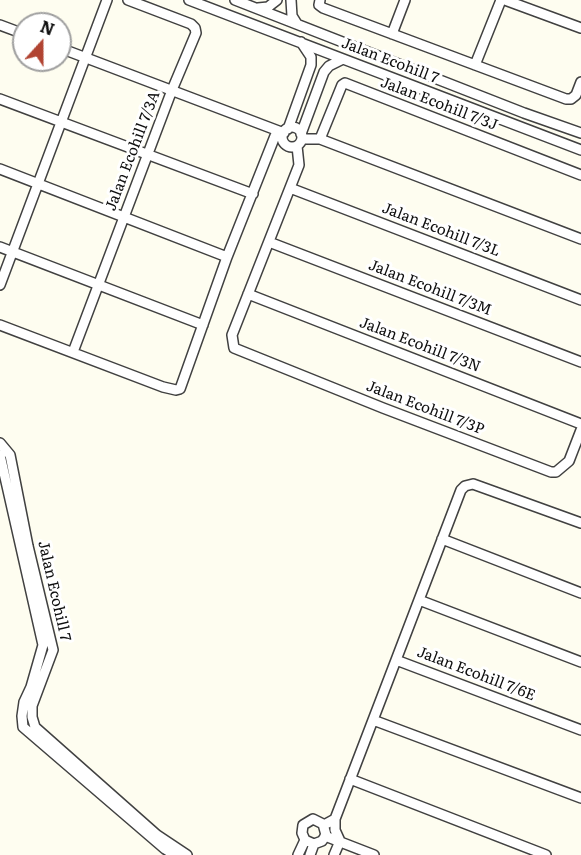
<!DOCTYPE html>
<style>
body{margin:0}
#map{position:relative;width:581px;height:855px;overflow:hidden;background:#fefdf0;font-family:Literata,serif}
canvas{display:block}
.north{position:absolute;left:12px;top:12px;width:60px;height:60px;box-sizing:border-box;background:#fff;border:2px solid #9f9f9f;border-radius:50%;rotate:21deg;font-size:16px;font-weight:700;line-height:24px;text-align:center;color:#0e0e0e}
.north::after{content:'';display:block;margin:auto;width:21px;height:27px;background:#b14432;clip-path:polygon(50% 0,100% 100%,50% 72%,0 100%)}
</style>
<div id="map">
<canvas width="581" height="855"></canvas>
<div class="north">N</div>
</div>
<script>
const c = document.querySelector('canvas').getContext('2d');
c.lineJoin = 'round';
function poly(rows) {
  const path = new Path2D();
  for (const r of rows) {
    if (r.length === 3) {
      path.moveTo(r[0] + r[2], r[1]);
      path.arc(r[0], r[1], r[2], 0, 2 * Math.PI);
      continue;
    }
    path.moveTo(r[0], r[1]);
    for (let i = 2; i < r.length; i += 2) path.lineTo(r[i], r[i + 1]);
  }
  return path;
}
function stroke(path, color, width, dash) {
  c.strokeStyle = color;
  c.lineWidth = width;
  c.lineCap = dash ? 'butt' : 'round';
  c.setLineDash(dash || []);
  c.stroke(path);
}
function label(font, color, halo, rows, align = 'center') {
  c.font = font + ' Literata,serif';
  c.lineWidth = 6;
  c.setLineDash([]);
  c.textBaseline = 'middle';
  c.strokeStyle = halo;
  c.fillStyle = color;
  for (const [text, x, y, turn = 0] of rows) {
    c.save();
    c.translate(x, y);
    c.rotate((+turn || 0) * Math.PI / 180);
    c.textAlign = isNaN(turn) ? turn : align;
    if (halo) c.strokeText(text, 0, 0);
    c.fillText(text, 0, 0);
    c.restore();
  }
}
const minor = poly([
 [189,0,581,150],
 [235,0,524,113,581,133],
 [291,0,292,16,297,24],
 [320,0,319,5,323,8,566,99,571,99,576,95,581,82],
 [505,0,581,28],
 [258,8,268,7,277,0],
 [0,25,24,34],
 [392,34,405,0],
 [60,48,284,133],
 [475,65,501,0],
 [0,99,253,194],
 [292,137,10],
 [288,129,311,65,311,57,301,42],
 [301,134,324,72,329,66,343,59],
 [302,139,320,139,581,239],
 [320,139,342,85,345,83,581,175],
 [297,146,299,165,232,335,234,348,383,408,551,472,556,472,569,461,581,430],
 [0,169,227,257],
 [290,188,581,300],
 [269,242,581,362],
 [0,247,203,325],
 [0,285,107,0],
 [248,294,581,424],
 [0,325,163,387,176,390,180,389,227,257,277,131],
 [73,352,172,90,196,33,195,28,191,24,128,0],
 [0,443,10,455,28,546,53,650,32,706,32,717,35,727,157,835,187,855],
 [0,455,43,645,31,687,24,702,22,716,23,727,165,849,175,855],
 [442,539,581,593],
 [419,600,581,662],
 [396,660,461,490,465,486,473,484,581,523],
 [373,720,581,798],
 [350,779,546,855],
 [324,825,335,819,396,660,581,730],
 [325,836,374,855],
 [298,855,305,840],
 [310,855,314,844,322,841,326,835,323,824,313,819,303,825,302,833,305,840,314,844],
 [334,855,340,841,335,830,335,819]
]);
stroke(minor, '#414141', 12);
stroke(minor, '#fff', 9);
label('15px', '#0e0e0e', '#fff', [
 ["Jalan Ecohill 7",390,61,21],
 ["Jalan Ecohill 7/3J",439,104,21],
 ["Jalan Ecohill 7/3A",133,151,-69],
 ["Jalan Ecohill 7/3L",441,230,21],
 ["Jalan Ecohill 7/3M",430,288,21],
 ["Jalan Ecohill 7/3N",420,345,21],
 ["Jalan Ecohill 7/3P",425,408,21],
 ["Jalan Ecohill 7",54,591,77],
 ["Jalan Ecohill 7/6E",476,674,21]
]);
</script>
